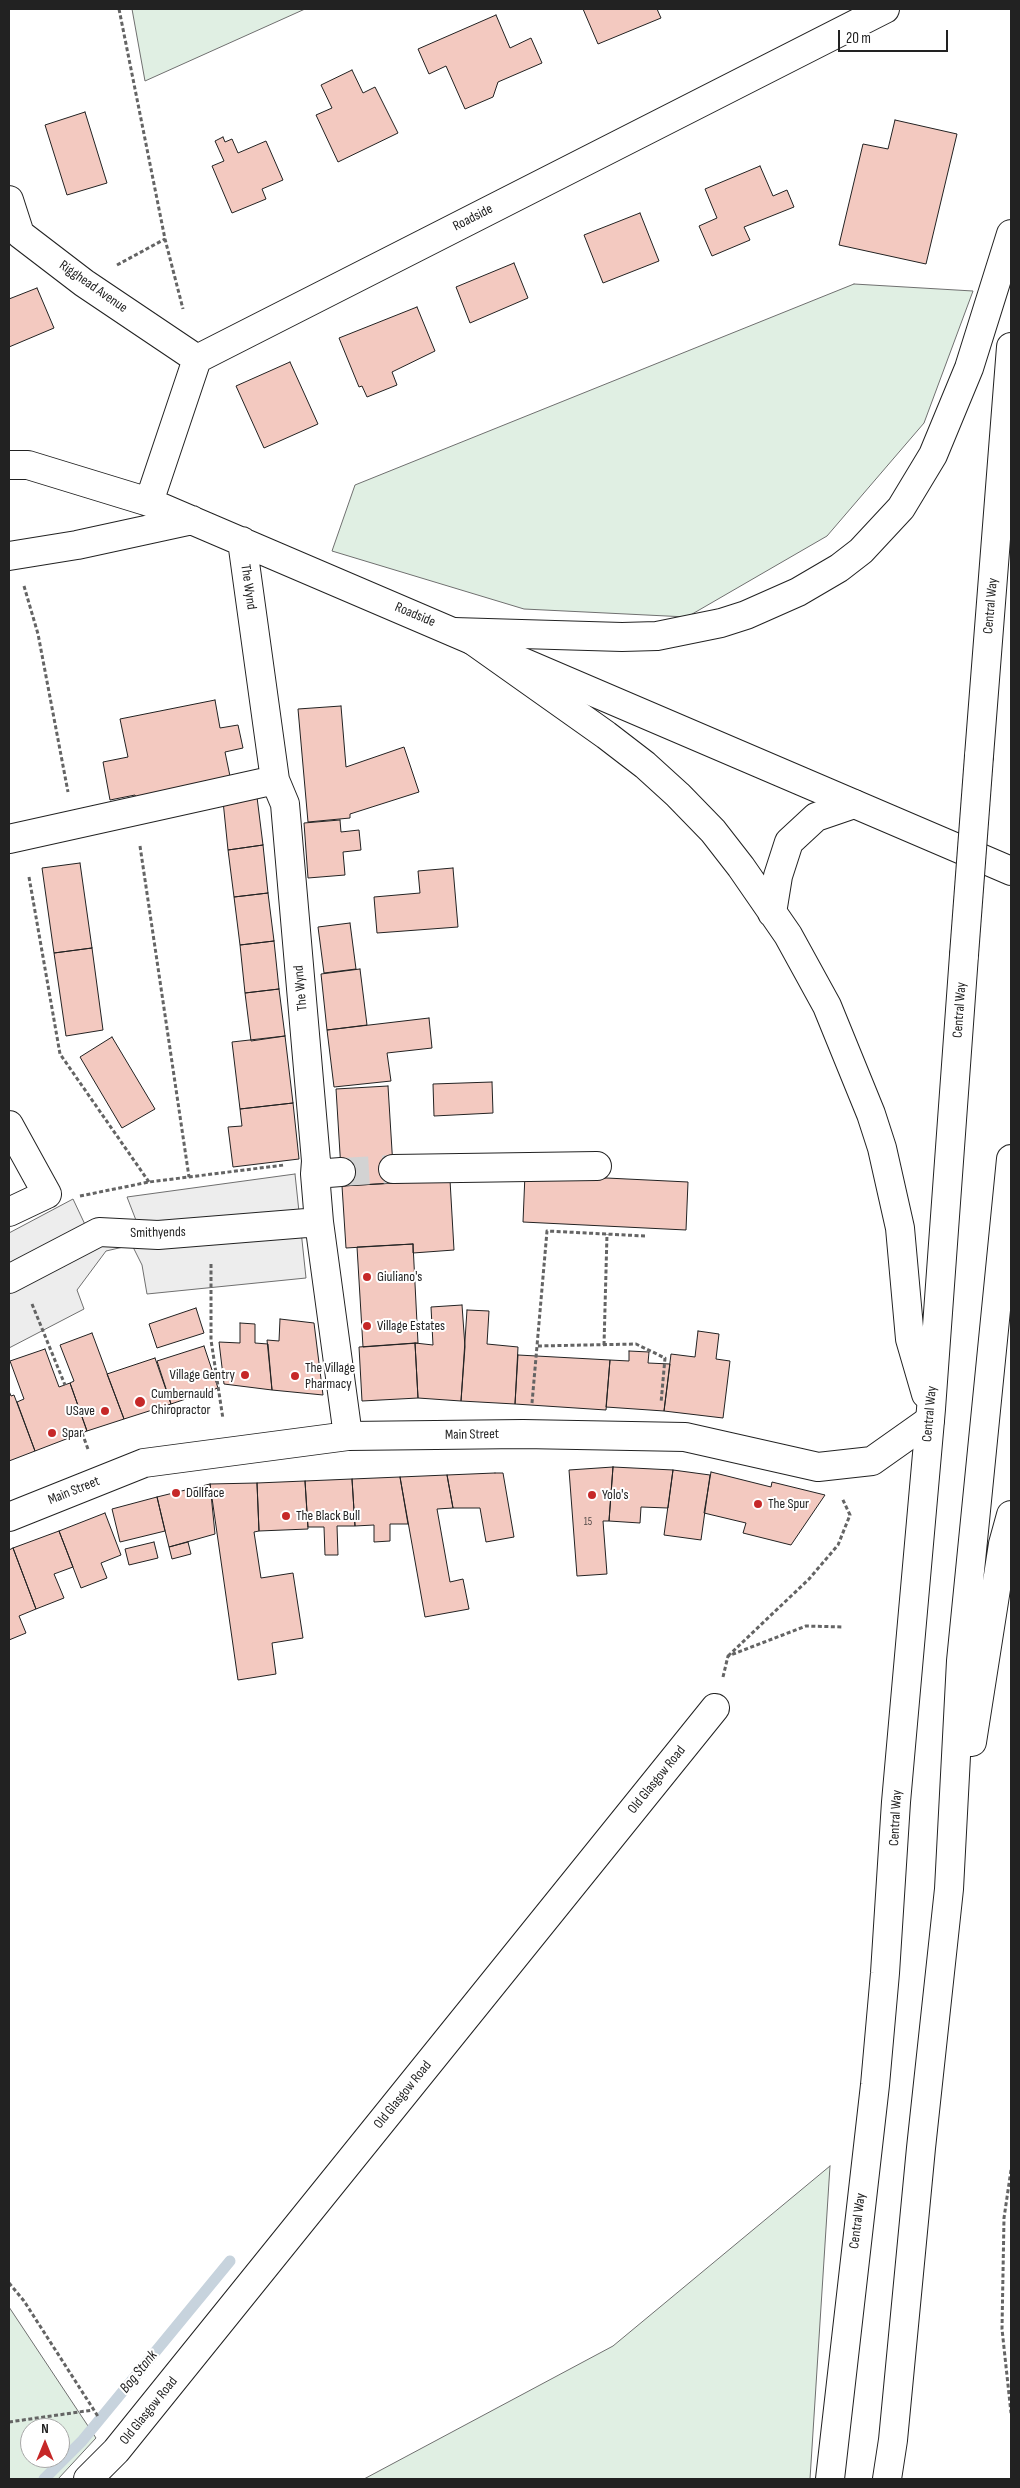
<!DOCTYPE html>
<style>
body{margin:0}
#map{position:relative;width:1020px;height:2488px;overflow:hidden;background:#fff;font-family:"Sofia Sans Condensed",sans-serif}
canvas{display:block}
.frame{position:absolute;inset:0;border:10px solid #222;pointer-events:none}
.north{position:absolute;left:20px;top:2418px;width:50px;height:50px;box-sizing:border-box;background:#fff;border:1px solid #a7a7a7;border-radius:50%;rotate:0deg;font-size:14px;font-weight:700;line-height:20px;text-align:center;color:#222}
.north::after{content:'';display:block;margin:auto;width:18px;height:22px;background:#c62828;clip-path:polygon(50% 0,100% 100%,50% 72%,0 100%)}
.scale{position:absolute;left:838px;top:30px;width:110px;height:22px;box-sizing:border-box;border:2px solid #222;border-top:0;padding-left:6px;font-size:15px;line-height:18px;white-space:nowrap;color:#222;-webkit-text-stroke:4px #fff;paint-order:stroke}
</style>
<div id="map">
<canvas width="1020" height="2488"></canvas>
<div class="frame"></div>
<div class="north">N</div>
<div class="scale">20 m</div>
</div>
<script>
const c = document.querySelector('canvas').getContext('2d');
c.lineJoin = 'round';
function fillPath(path, color) {
  c.fillStyle = color;
  c.fill(path, 'evenodd');
}
function poly(rows) {
  const path = new Path2D();
  for (const r of rows) {
    path.moveTo(r[0], r[1]);
    for (let i = 2; i < r.length; i += 2) path.lineTo(r[i], r[i + 1]);
  }
  return path;
}
function stroke(path, color, width, dash) {
  c.strokeStyle = color;
  c.lineWidth = width;
  c.lineCap = dash ? 'butt' : 'round';
  c.setLineDash(dash || []);
  c.stroke(path);
}
function label(font, color, halo, rows, align = 'center') {
  c.font = font + ' "Sofia Sans Condensed",sans-serif';
  c.lineWidth = 4;
  c.setLineDash([]);
  c.textBaseline = 'middle';
  c.strokeStyle = halo;
  c.fillStyle = color;
  for (const [text, x, y, turn = 0] of rows) {
    c.save();
    c.translate(x, y);
    c.rotate((+turn || 0) * Math.PI / 180);
    c.textAlign = isNaN(turn) ? turn : align;
    if (halo) c.strokeText(text, 0, 0);
    c.fillText(text, 0, 0);
    c.restore();
  }
}
const green = poly([
 [132,9,305,9,145,81,132,9],
 [854,284,973,291,924,423,827,536,687,617,524,609,332,551,355,485,854,284],
 [830,2166,810,2479,364,2479,613,2346,830,2166],
 [9,2307,96,2438,58,2479,9,2479,9,2307],
 [30,2428,60,2428,60,2458,30,2458,30,2428]
]);
fillPath(green, '#e0efe3');
stroke(green, '#6f6f6f', 1);
const parking = poly([
 [295,1174,306,1278,147,1294,142,1265,132,1245,106,1251,77,1290,84,1309,9,1348,9,1233,73,1199,89,1233,139,1228,127,1197,295,1174]
]);
fillPath(parking, '#ededed');
stroke(parking, '#6f6f6f', 1);
stroke(poly([
 [44,2479,82,2441,230,2261]
]), '#c7d3dd', 11);
const building = poly([
 [583,9,657,9,661,18,598,44,583,9],
 [496,15,510,48,531,38,542,63,498,82,493,97,465,109,446,66,429,74,418,49,496,15],
 [352,70,363,93,375,87,398,133,338,162,316,115,332,108,321,85,352,70],
 [85,112,107,183,67,195,45,125,85,112],
 [895,120,957,134,926,264,839,245,863,144,888,149,895,120],
 [223,137,225,142,232,139,238,153,266,141,283,180,262,189,266,199,232,213,212,166,224,161,215,141,223,137],
 [760,166,773,196,787,190,794,207,744,227,750,240,712,256,699,226,717,218,705,189,760,166],
 [640,213,659,261,603,283,584,235,640,213],
 [514,263,528,298,470,323,456,287,514,263],
 [37,288,54,328,9,347,9,299,37,288],
 [417,307,435,351,392,372,397,385,367,397,362,386,359,387,339,338,417,307],
 [290,362,318,424,264,448,236,386,290,362],
 [215,700,220,728,238,725,243,748,225,752,231,781,137,799,135,795,110,800,103,762,128,757,120,719,215,700],
 [341,706,346,767,404,747,419,792,350,814,350,818,308,822,298,709,341,706],
 [257,797,263,845,228,850,223,801,257,797],
 [340,820,341,832,359,830,361,850,343,852,345,875,308,878,304,823,340,820],
 [263,845,268,893,234,897,228,850,263,845],
 [80,863,92,948,54,953,42,868,80,863],
 [453,868,458,927,377,933,374,897,420,893,418,871,453,868],
 [268,893,274,941,240,945,234,897,268,893],
 [350,923,356,969,324,973,318,927,350,923],
 [274,941,279,989,245,993,240,945,274,941],
 [92,948,103,1030,66,1036,54,953,92,948],
 [360,969,367,1025,327,1030,321,974,360,969],
 [279,989,285,1036,251,1041,245,993,279,989],
 [429,1018,432,1048,387,1053,391,1081,334,1087,327,1030,429,1018],
 [285,1036,293,1103,240,1109,232,1042,285,1036],
 [112,1037,155,1109,122,1128,80,1057,112,1037],
 [492,1082,493,1113,434,1116,433,1084,492,1082],
 [388,1086,394,1183,342,1186,336,1089,388,1086],
 [293,1103,299,1159,233,1167,228,1127,242,1126,240,1109,293,1103],
 [525,1174,688,1182,686,1230,523,1222,525,1174],
 [450,1180,454,1250,413,1253,413,1244,346,1248,342,1186,450,1180],
 [413,1244,418,1343,363,1347,357,1247,413,1244],
 [462,1305,465,1347,461,1401,418,1398,415,1343,433,1345,431,1307,462,1305],
 [196,1308,204,1333,157,1348,149,1324,196,1308],
 [467,1310,489,1311,487,1344,518,1347,515,1404,461,1401,467,1310],
 [280,1319,314,1323,323,1395,272,1390,267,1340,279,1341,280,1319],
 [240,1323,255,1324,255,1343,268,1344,272,1390,224,1384,219,1342,240,1343,240,1323],
 [698,1331,719,1334,716,1359,730,1361,723,1418,664,1411,671,1354,695,1357,698,1331],
 [92,1333,124,1419,87,1431,70,1383,74,1381,60,1345,92,1333],
 [415,1343,418,1398,362,1401,359,1347,415,1343],
 [204,1346,218,1388,171,1404,157,1361,204,1346],
 [45,1349,59,1387,70,1383,87,1431,35,1451,17,1402,24,1399,10,1361,45,1349],
 [629,1351,649,1352,648,1363,670,1364,664,1411,606,1407,610,1360,629,1361,629,1351],
 [518,1355,610,1360,606,1410,515,1404,518,1355],
 [155,1358,171,1404,124,1419,107,1374,155,1358],
 [9,1391,11,1396,14,1395,35,1451,9,1461,9,1391],
 [613,1467,609,1521,603,1521,607,1574,577,1576,569,1470,613,1467],
 [613,1467,673,1470,668,1508,641,1507,640,1523,609,1521,613,1467],
 [673,1470,710,1475,701,1540,664,1535,673,1470],
 [711,1472,771,1487,772,1482,825,1495,791,1545,743,1533,746,1523,704,1513,711,1472],
 [495,1473,503,1473,514,1537,486,1542,480,1508,453,1508,447,1475,495,1473],
 [447,1475,453,1508,437,1509,450,1582,463,1579,469,1609,425,1617,400,1477,447,1475],
 [400,1477,408,1524,390,1524,390,1541,374,1542,374,1525,355,1526,352,1479,400,1477],
 [352,1479,355,1526,337,1526,338,1555,325,1555,324,1527,308,1527,305,1481,352,1479],
 [305,1481,308,1529,259,1531,257,1483,305,1481],
 [257,1483,259,1531,254,1532,261,1578,293,1573,303,1638,272,1643,276,1674,238,1680,210,1484,257,1483],
 [210,1484,215,1534,169,1547,157,1497,210,1484],
 [157,1497,165,1531,120,1542,112,1509,157,1497],
 [105,1513,121,1555,101,1563,107,1578,81,1588,59,1531,105,1513],
 [59,1531,73,1567,54,1574,64,1598,36,1609,13,1548,59,1531],
 [154,1542,158,1558,129,1565,125,1549,154,1542],
 [188,1542,191,1554,172,1559,169,1547,188,1542],
 [13,1548,36,1609,19,1616,26,1633,9,1640,9,1550,13,1548]
]);
fillPath(building, '#f3c9c0');
stroke(building, '#222', 1);
stroke(poly([
 [341,1172,393,1169]
]), '#d3d3d3', 28, [28, 14]);
const minor = poly([
 [9,200,20,234,84,283,197,359],
 [9,465,28,465,149,502,1011,871],
 [149,502,197,359,885,9],
 [242,541,275,780,285,804,316,1161,315,1174,319,1222,348,1436],
 [9,556,77,545,192,520],
 [9,839,275,780],
 [9,1125,47,1194,9,1212],
 [393,1169,597,1166],
 [315,1174,341,1172],
 [9,1279,99,1232,158,1235,319,1222],
 [9,1517,144,1463,348,1436,523,1434,685,1437,818,1467,872,1461,930,1420],
 [88,2479,116,2451,715,1708]
]);
const major = poly([
 [454,632,622,637,657,636,721,623,746,615,798,592,839,568,861,551,901,508,933,455,969,368,1011,234],
 [472,640,606,735,645,765,678,795,713,831,741,867,788,935,827,1006,871,1114,882,1148,900,1228,910,1339,926,1394],
 [979,756,1011,347],
 [772,913,778,876,789,842,816,817,854,804],
 [972,1742,1003,1544,1011,1515],
 [830,2479,875,2085,885,1973,896,1802,931,1409,964,955],
 [887,2479,893,2440,921,2148,949,1889,961,1661,1011,1159]
]);
stroke(minor, '#222', 30);
stroke(major, '#222', 30);
stroke(poly([
 [119,9,165,239,183,309],
 [117,265,165,239],
 [24,586,38,634,68,792],
 [140,846,189,1177],
 [29,877,60,1054,149,1182],
 [80,1196,149,1182,284,1165],
 [645,1236,547,1231,537,1346,636,1344,665,1358,661,1403],
 [211,1264,211,1340,223,1419],
 [32,1304,65,1385],
 [604,1345,607,1234],
 [532,1403,537,1346],
 [82,1433,88,1449],
 [728,1656,809,1579,838,1545,850,1515,842,1498],
 [723,1677,728,1656,806,1626,843,1627],
 [1011,2170,1004,2218,1002,2329,1011,2413],
 [9,2283,24,2301,99,2418],
 [9,2422,93,2410]
]), '#646464', 3, [4, 2.5]);
stroke(minor, '#fff', 28);
stroke(major, '#fff', 28);
const majorBridge = poly([
 [964,955,979,756]
]);
stroke(majorBridge, '#222', 30, []);
stroke(majorBridge, '#fff', 28);
for (const [x, y, r, color] of [
 [367,1277,5,"#c62828"],
 [367,1326,5,"#c62828"],
 [245,1375,5,"#c62828"],
 [295,1376,5,"#c62828"],
 [140,1402,6,"#c62828"],
 [105,1411,5,"#c62828"],
 [52,1433,5,"#c62828"],
 [176,1493,5,"#c62828"],
 [592,1495,5,"#c62828"],
 [758,1504,5,"#c62828"],
 [286,1516,5,"#c62828"]
]) {
  const dot = new Path2D();
  dot.arc(x, y, r, 0, 2 * Math.PI);
  c.fillStyle = color;
  c.fill(dot);
  stroke(dot, '#fff', 2);
}
label('11px', '#564c4a', null, [
 ["15",588,1522]
]);
label('14px', '#222', '#fff', [
 ["Roadside",473,218,-27],
 ["Rigghead Avenue",93,287,35],
 ["The Wynd",248,587,82],
 ["Central Way",991,606,-85],
 ["Roadside",415,615,23],
 ["The Wynd",301,988,-95],
 ["Central Way",960,1010,-86],
 ["Smithyends",158,1233,-1],
 ["Central Way",930,1414,-85],
 ["Main Street",472,1435,-1],
 ["Main Street",74,1491,-22],
 ["Old Glasgow Road",657,1780,-51],
 ["Central Way",896,1818,-87],
 ["Old Glasgow Road",403,2095,-51],
 ["Central Way",858,2221,-83],
 ["Old Glasgow Road",149,2411,-51]
]);
label('14px', '#222', '#fff', [
 ["Giuliano's",377,1277],
 ["Village Estates",377,1326],
 ["The Village",305,1368],
 ["Pharmacy",305,1384],
 ["Village Gentry",235,1375,"right"],
 ["Cumbernauld",151,1394],
 ["Chiropractor",151,1410],
 ["USave",95,1411,"right"],
 ["Spar",62,1433],
 ["Dollface",186,1493],
 ["Yolo's",602,1495],
 ["The Spur",768,1504],
 ["The Black Bull",296,1516]
], 'left');
label('italic 15px', '#222', '#fff', [
 ["Bog Stank",139,2372,-51]
]);
</script>
